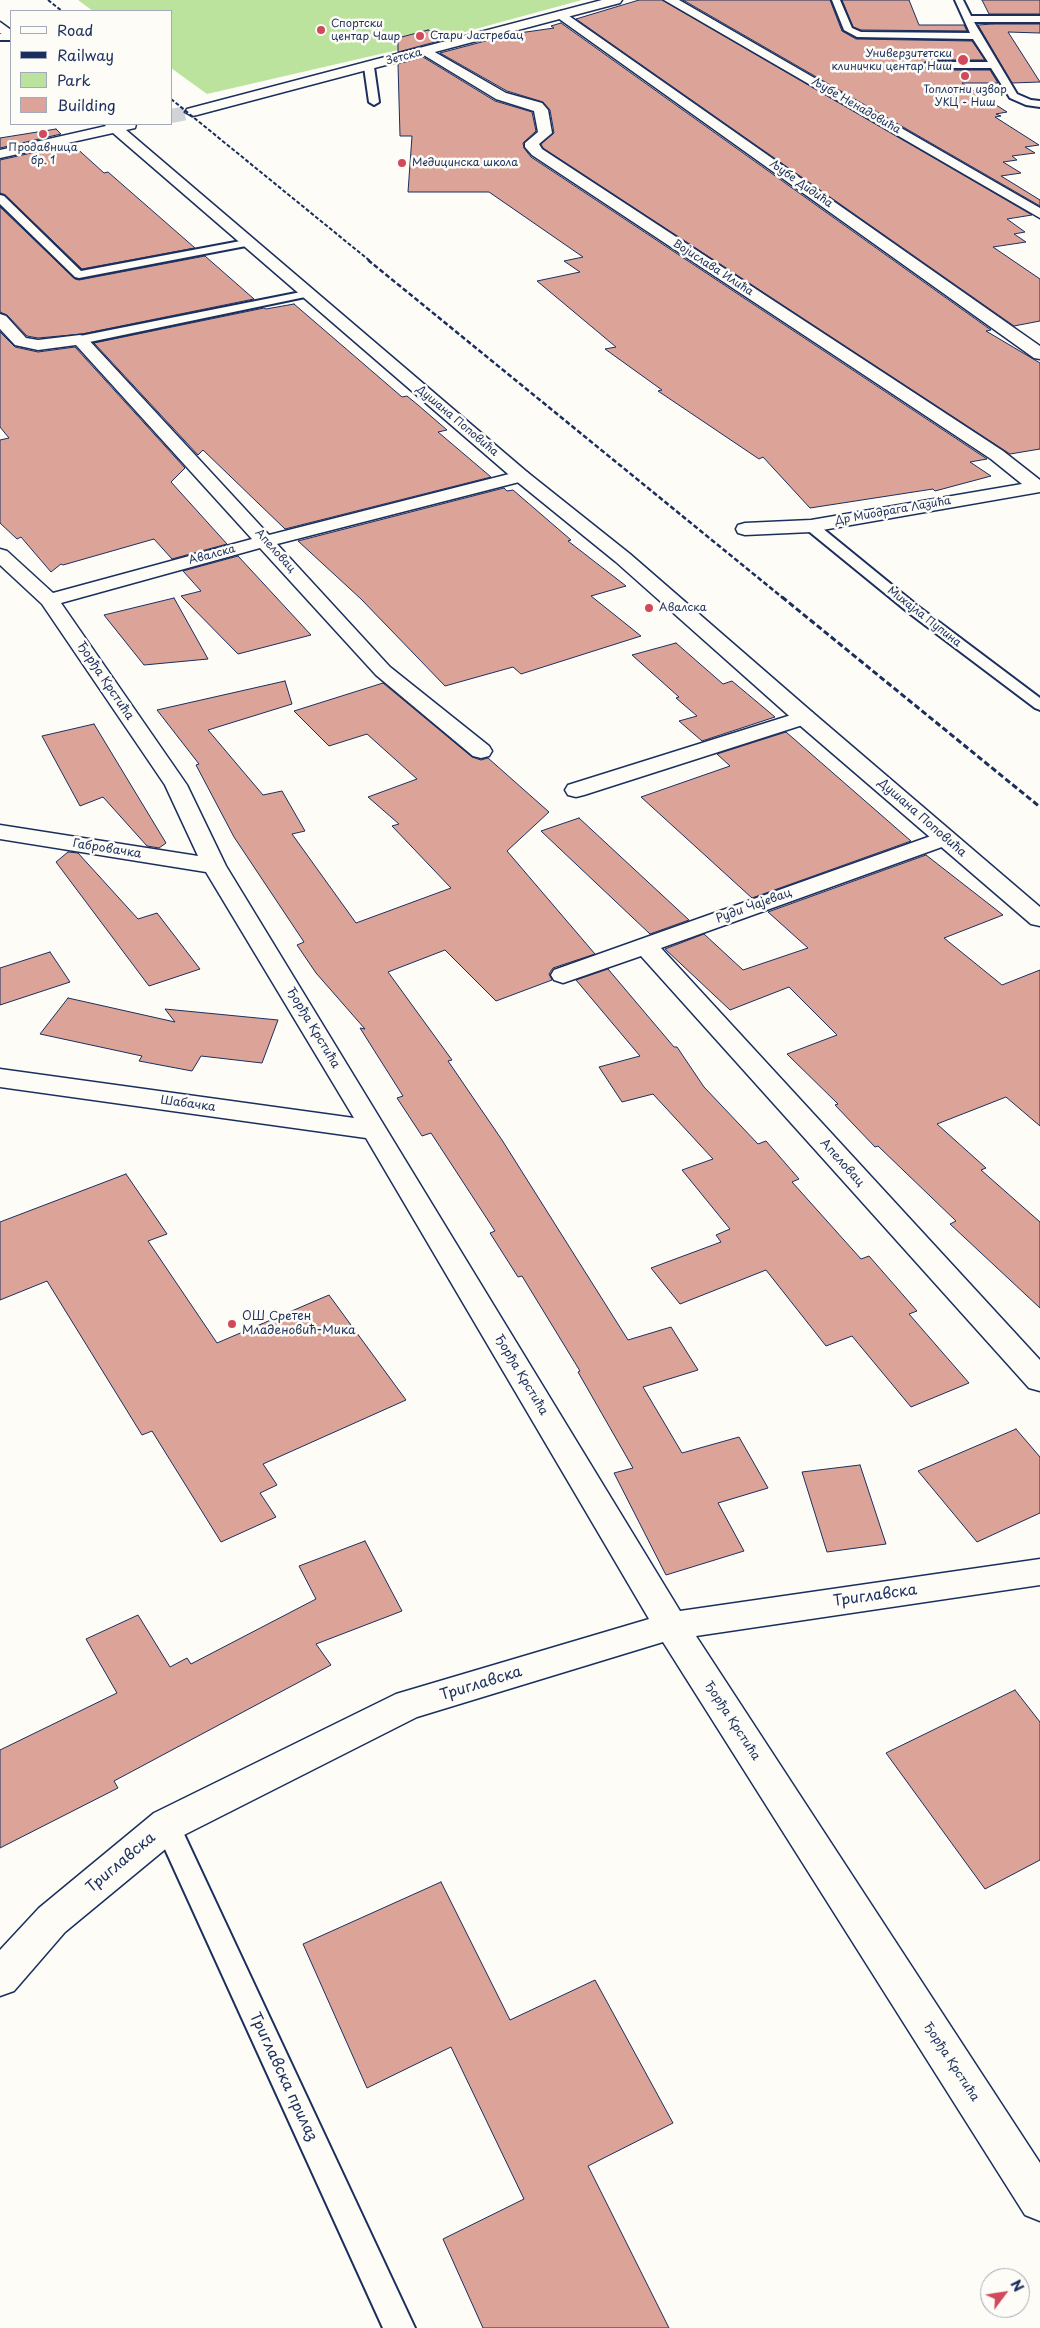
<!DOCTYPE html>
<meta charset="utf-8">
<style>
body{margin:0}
#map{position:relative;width:1040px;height:2328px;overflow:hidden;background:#fdfcf7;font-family:"Playpen Sans",sans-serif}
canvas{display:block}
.legend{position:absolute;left:10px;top:10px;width:162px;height:115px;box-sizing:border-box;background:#fdfcf7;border:1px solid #a3aaba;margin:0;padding:6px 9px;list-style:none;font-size:15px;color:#1b2f5e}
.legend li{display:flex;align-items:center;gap:10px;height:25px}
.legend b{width:25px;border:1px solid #a3aaba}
.north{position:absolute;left:980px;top:2268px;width:50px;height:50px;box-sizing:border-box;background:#fdfcf7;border:1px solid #a3aaba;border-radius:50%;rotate:59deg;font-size:14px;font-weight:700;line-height:20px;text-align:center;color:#1b2f5e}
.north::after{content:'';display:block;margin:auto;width:18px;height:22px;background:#d1495b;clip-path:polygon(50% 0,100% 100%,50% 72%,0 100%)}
</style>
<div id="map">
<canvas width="1040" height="2328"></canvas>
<ul class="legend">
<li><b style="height:6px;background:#fdfcf7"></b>Road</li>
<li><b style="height:6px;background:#1b2f5e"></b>Railway</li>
<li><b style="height:14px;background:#bce39e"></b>Park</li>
<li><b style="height:14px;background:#dca398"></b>Building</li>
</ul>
<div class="north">N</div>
</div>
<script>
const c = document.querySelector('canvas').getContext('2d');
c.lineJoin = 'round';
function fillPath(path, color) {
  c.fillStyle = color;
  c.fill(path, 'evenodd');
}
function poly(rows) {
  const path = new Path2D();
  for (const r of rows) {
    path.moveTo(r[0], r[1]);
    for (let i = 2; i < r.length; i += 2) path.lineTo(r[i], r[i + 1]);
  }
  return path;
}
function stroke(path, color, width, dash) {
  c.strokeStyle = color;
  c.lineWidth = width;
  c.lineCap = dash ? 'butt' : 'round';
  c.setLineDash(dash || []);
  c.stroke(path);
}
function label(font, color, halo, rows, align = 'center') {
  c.font = font + ' "Playpen Sans",sans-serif';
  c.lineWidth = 5;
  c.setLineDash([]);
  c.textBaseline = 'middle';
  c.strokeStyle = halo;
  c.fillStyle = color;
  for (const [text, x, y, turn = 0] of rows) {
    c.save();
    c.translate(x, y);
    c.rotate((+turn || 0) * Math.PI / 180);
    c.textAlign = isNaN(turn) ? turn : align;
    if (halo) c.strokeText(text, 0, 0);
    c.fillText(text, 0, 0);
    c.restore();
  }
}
fillPath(poly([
 [78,0,582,0,402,49,207,94,171,68,171,11,93,11]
]), '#bce39e');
const building = poly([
 [639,0,662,0,1032,215,1007,219,1025,232,1014,234,1026,242,993,247,1040,279,1040,321,1014,326,576,19,639,0],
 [683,0,830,0,842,31,856,39,972,41,985,60,928,60,921,66,928,70,990,70,998,83,962,83,1007,112,996,114,1001,116,995,117,1039,145,1025,147,1035,153,1012,156,1017,160,1003,162,1021,173,1001,176,1040,200,1040,206,683,0],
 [842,0,909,0,919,25,964,25,967,31,861,30,853,27,842,0],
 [982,0,1040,0,1040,14,989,14,982,0],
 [561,23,991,330,986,331,1040,363,1040,449,1010,454,543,148,541,144,554,133,550,110,543,102,507,91,440,53,512,34,554,28,551,26,561,23],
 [993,24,1040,24,1040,33,1008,32,1040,82,1012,83,978,25,993,24],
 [428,30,450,38,398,52,398,38,428,30],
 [423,57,495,101,532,112,536,131,523,143,524,148,531,157,987,459,970,462,991,476,935,491,933,489,810,508,763,457,759,459,658,391,662,390,605,349,616,347,537,281,580,272,564,261,583,257,489,192,408,192,412,136,400,136,398,64,423,57],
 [56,129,61,134,0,148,0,138,56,129],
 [72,144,104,173,108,172,195,248,82,269,5,195,0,193,0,160,72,144],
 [0,207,75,279,79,280,205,256,254,299,82,334,38,338,27,336,7,315,0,312,0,207],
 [294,304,402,397,407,396,418,405,447,430,438,432,491,477,285,529,203,450,198,455,94,343,264,308,266,309,294,304],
 [0,332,15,347,38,352,75,347,185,468,171,482,227,544,172,559,154,539,63,565,61,564,51,572,21,537,17,539,0,523,0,440,9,438,0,427,0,332],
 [504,488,507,491,513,490,571,540,568,541,626,586,591,596,641,636,521,674,513,667,445,686,361,599,298,541,504,488],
 [238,556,311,635,238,654,181,596,201,591,183,571,238,556],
 [174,598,208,659,144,665,104,615,174,598],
 [676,643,723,684,732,681,775,717,702,741,679,721,697,716,676,698,679,697,632,655,676,643],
 [285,681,292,704,208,730,263,795,282,791,305,831,292,834,356,923,451,888,392,826,399,824,368,797,417,779,367,734,329,746,294,711,383,683,472,757,481,760,488,758,549,812,507,851,595,954,553,968,549,974,552,980,496,1001,445,950,388,972,452,1060,448,1061,502,1140,628,1340,671,1327,698,1370,643,1387,682,1453,739,1437,768,1488,718,1503,744,1551,666,1575,614,1473,633,1468,578,1372,580,1371,522,1276,518,1277,490,1233,495,1231,431,1133,422,1136,397,1098,403,1096,360,1028,365,1029,316,973,297,945,304,942,234,837,196,765,199,764,157,710,285,681],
 [94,724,166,843,159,848,147,846,103,797,80,806,42,736,94,724],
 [786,732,911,841,752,898,641,797,730,766,717,754,786,732],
 [579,818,689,920,650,934,541,831,579,818],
 [68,852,78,853,138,919,157,913,200,969,149,986,56,862,68,852],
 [926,855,1003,915,944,938,1002,985,1040,970,1040,1126,1006,1097,937,1124,986,1168,981,1170,1040,1222,1040,1308,950,1224,956,1221,878,1146,875,1147,835,1105,838,1104,787,1054,837,1035,789,987,730,1010,665,949,704,934,743,970,808,948,768,912,926,855],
 [50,952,70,982,0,1005,0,968,50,952],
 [608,969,674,1047,677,1047,704,1087,758,1144,766,1141,799,1179,792,1182,861,1259,869,1256,917,1311,909,1314,969,1383,911,1407,852,1336,826,1346,766,1270,680,1304,651,1268,721,1242,716,1235,730,1229,682,1170,713,1159,653,1094,622,1102,599,1067,640,1056,576,980,608,969],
 [68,998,175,1022,165,1009,278,1020,262,1063,201,1056,192,1071,139,1061,142,1056,40,1034,68,998],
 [126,1174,167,1234,148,1241,217,1343,329,1295,406,1400,263,1464,277,1485,260,1493,276,1517,221,1542,152,1431,142,1435,47,1281,0,1300,0,1222,126,1174],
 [1016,1429,1040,1457,1040,1513,977,1542,918,1471,1016,1429],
 [860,1465,886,1544,827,1552,802,1472,860,1465],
 [365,1541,402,1611,316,1644,331,1665,114,1781,118,1788,0,1848,0,1750,117,1693,86,1639,138,1615,170,1667,187,1658,191,1664,316,1599,299,1566,365,1541],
 [1015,1690,1040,1722,1040,1860,985,1889,886,1753,1015,1690],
 [441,1882,510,2020,595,1980,673,2123,588,2166,669,2328,483,2328,443,2239,524,2199,451,2047,367,2088,303,1944,441,1882]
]);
fillPath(building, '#dca398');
stroke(building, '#1b2f5e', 1);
stroke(poly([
 [171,116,192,112]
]), '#d0d3d8', 14, [14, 7]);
const lane = poly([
 [832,0,840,0,852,28,861,32,970,33,955,0,963,0,971,16,1040,16,1040,22,974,22,1017,94,1031,100,1040,101,1040,107,1026,105,1010,98,991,68,928,68,923,65,928,62,988,62,973,39,857,37,844,30,832,0],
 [0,34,11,34,11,40,0,40,0,34],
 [369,64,374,67,379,102,374,105,369,102,364,67,369,64],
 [0,195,4,196,81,271,246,240,252,243,246,246,79,278,75,277,0,204,0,195],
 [306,291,312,294,310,296,80,344,74,340,80,336,306,291],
 [811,522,816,523,919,607,1040,698,1040,710,1035,708,909,613,806,529,804,526,811,522],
 [167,1813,176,1817,415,2328,383,2328,154,1825,158,1817,167,1813]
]);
const street = poly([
 [664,0,679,0,1040,208,1040,218,664,0],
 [562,11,1040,346,1040,359,1034,358,558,18,556,15,558,12,562,11],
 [426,47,506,93,542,103,548,110,552,133,539,144,542,149,1003,451,1040,480,1040,492,811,532,745,535,738,533,736,529,738,525,745,523,811,520,1022,484,991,459,532,155,525,147,525,143,538,132,534,111,496,99,422,54,420,51,426,47],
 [0,314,6,316,26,338,38,340,80,335,86,337,269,535,521,471,527,472,530,476,527,480,277,544,390,667,489,746,492,751,489,756,481,758,473,756,376,675,260,548,61,603,187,785,226,866,680,1611,1040,1559,1040,1585,696,1636,1040,2163,1040,2221,1025,2215,663,1642,417,1717,180,1837,65,1932,14,1991,0,1996,0,1950,39,1908,154,1813,396,1694,649,1619,366,1138,0,1087,0,1069,354,1118,206,872,0,839,0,825,198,856,165,785,42,604,0,565,0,549,7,551,53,593,252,539,76,345,38,350,15,345,0,329,0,314],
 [804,711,812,712,815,717,812,722,584,795,576,797,568,795,565,790,568,785,804,711],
 [945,831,953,833,957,838,953,843,661,948,1040,1360,1040,1391,1029,1388,641,956,563,983,554,980,551,975,554,970,945,831]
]);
const secondary = poly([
 [602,0,622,0,620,3,197,115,192,116,185,112,187,109,602,0],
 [0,22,11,30,11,40,0,33,0,22],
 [104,124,136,124,135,128,126,130,527,472,630,554,812,712,1040,907,1040,926,1031,924,796,722,616,562,515,480,113,133,0,158,0,150,106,126,104,124]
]);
stroke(lane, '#1b2f5e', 4);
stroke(street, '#1b2f5e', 3);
stroke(secondary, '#1b2f5e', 3);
fillPath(lane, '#fdfcf7');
fillPath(street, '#fdfcf7');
fillPath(secondary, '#fdfcf7');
stroke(poly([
 [48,0,62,11],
 [171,99,370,261]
]), '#1b2f5e', 2, [4, 2]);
stroke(poly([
 [368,260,783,598]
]), '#1b2f5e', 2.5, [5, 2.5]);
stroke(poly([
 [782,597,1040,807]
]), '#1b2f5e', 3, [6, 3]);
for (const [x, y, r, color] of [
 [321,30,5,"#d1495b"],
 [420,36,5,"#d1495b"],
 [963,60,6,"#d1495b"],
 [965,76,5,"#d1495b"],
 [43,134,5,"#d1495b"],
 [402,163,5,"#d1495b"],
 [649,608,5,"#d1495b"],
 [232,1324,5,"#d1495b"]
]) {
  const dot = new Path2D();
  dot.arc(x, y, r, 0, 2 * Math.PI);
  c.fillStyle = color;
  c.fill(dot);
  stroke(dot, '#fdfcf7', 2);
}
label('11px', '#1b2f5e', '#fdfcf7', [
 ["Спортски",331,24],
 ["центар Чаир",331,37],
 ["Стари Јастребац",430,36],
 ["Универзитетски",952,54,"right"],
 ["клинички центар Ниш",952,67,"right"],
 ["Топлотни извор",965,90,"center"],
 ["УКЦ - Ниш",965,103,"center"],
 ["Продавница",43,148,"center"],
 ["бр. 1",43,161,"center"],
 ["Медицинска школа",412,163],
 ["Авалска",659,608]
], 'left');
label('11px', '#1b2f5e', '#fdfcf7', [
 ["Зетска",404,57,-15],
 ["Љубе Ненадовића",856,106,30],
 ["Љубе Дидића",801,184,35],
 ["Војислава Илића",713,268,33],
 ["Душана Поповића",457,421,40],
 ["Др Миодрага Лазића",893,511,-10],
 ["Апеловац",275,551,48],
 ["Авалска",212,555,-15],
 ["Михајла Пупина",924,617,38]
]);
label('12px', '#1b2f5e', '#fdfcf7', [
 ["Ђорђа Крстића",105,681,56],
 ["Душана Поповића",922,818,41],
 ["Габровачка",107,849,9],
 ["Руди Чајевац",754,906,-20],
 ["Ђорђа Крстића",313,1028,59],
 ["Шабачка",188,1104,8],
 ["Апеловац",842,1163,48],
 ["Ђорђа Крстића",521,1375,59],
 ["Ђорђа Крстића",732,1721,57],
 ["Ђорђа Крстића",951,2062,57]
]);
label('12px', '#1b2f5e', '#fdfcf7', [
 ["ОШ Сретен",242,1317],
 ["Младеновић-Мика",242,1331]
], 'left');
label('15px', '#1b2f5e', '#fdfcf7', [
 ["Триглавска",875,1596,-8],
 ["Триглавска",481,1684,-17],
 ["Триглавска",121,1863,-40],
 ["Триглавска прилаз",283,2077,65]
]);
</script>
